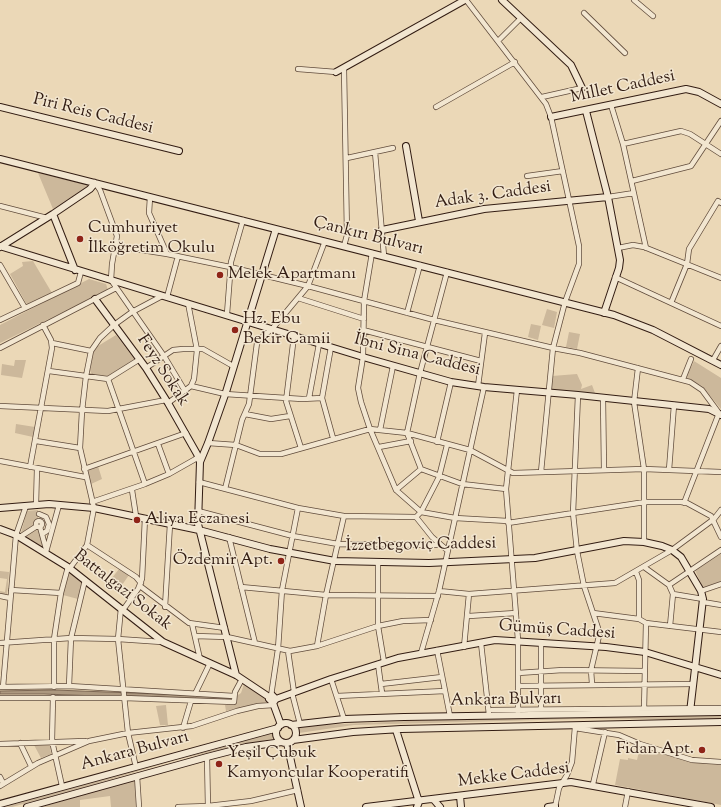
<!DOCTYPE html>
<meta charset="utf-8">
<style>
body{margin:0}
canvas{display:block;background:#ebd8b7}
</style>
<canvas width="721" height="807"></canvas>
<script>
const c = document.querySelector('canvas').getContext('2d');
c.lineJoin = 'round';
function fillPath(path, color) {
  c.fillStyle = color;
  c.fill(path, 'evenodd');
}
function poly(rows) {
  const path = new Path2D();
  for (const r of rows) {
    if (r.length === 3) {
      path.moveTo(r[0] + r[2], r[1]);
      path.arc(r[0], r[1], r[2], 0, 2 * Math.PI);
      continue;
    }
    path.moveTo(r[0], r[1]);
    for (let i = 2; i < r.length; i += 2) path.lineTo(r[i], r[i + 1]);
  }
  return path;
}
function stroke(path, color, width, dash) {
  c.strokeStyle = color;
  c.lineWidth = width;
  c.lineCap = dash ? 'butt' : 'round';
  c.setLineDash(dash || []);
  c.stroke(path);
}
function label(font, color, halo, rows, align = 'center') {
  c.font = font + ' "Sorts Mill Goudy",serif';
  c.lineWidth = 3;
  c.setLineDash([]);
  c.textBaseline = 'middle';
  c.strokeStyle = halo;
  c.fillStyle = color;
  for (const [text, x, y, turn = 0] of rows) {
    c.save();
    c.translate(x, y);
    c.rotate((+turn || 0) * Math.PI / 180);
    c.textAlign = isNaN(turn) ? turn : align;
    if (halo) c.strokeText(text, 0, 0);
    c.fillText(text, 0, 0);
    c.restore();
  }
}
fillPath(poly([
 [38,173,88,185,89,189,53,209],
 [33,261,52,293,27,305,10,274,23,266,22,262],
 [89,279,106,284,108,290,0,343,0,325],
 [547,309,557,312,554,328,542,325],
 [531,324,541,326,538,340,528,337],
 [569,332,580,334,577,349,566,347],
 [116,335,135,360,108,376,92,374,90,371,93,352,98,346],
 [15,360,26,360,22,378,1,375,2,364,14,366],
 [694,361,721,378,721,409,702,386,686,377],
 [577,374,582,385,581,389,592,385,595,393,550,389,552,376],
 [16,424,35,427,33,437,15,433],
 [98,466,102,479,91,484,87,471],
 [38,510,38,519,35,522,35,526,22,534,21,533,27,511],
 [37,529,40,530,44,548,25,536],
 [721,552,721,581,703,588,695,570],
 [119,569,129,575,122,585,112,578],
 [0,571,9,572,7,595,0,594,0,591,5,592,7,579,0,578],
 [68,572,82,582,78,599,63,595],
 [244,684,264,698,267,702,226,711,225,705,235,704,235,697,241,693],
 [166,705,168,725,160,725,156,706],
 [617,716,721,716,721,719,579,719,354,725,299,733,298,726,475,718],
 [274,733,276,738,179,759,75,790,12,807,4,807],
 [34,745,50,745,51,754,41,758],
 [640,747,707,764,721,765,721,805,615,785,620,759,628,760,628,758,637,760],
 [135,781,136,807,111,807,110,796,80,800,80,807,42,807,97,791,109,785]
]), '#ccb89b');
const water = poly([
 [55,690,158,694,234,697,233,701,44,694,0,694,0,691,55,690]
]);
fillPath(water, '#ac987f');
stroke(water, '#7c6754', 1);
const street = poly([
 [466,0,546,104,551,117,579,246,579,264,565,302,553,348,541,472],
 [634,0,653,16],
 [584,13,625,53],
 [498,41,521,18],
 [298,69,336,72],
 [344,69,347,235,344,246],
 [542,97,582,88],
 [611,105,623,144,646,248],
 [436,107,515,62],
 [623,144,681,131,690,134,721,154],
 [375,152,384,256],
 [347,158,393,148],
 [527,176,563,171],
 [632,181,691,166,721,121],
 [95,183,100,190,117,236,112,264,111,280,164,356,185,391],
 [150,197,149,213,167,254],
 [608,197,634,193],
 [0,206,47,218],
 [116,246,167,254,230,267,308,286,434,320,553,348,580,353,690,382,702,390,719,413,684,503],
 [618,248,633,245,644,247,721,278],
 [372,253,364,301,363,357,358,388,361,402,370,429,396,490,421,512,416,517,432,537,447,550],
 [0,265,25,308],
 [447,272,420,373,407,433,421,469,462,484,506,489],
 [615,277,721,326],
 [167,297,178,256],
 [298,298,364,319],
 [188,303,197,350,194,379,191,386],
 [671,303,687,264,689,249,718,201,721,203],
 [407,313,420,265],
 [227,314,231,262,243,220],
 [0,320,78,283,81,272],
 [363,330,481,361],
 [294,336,286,401,301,448],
 [52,343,91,351],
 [331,347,322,398,333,438],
 [0,348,116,288],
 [713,360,721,346],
 [146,368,173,350,183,349,203,349,233,366],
 [638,368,634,402,644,469,644,542],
 [49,371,108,379,140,359],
 [108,379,145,484],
 [683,379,691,359],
 [478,386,485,333],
 [517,390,506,489,518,640,518,714],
 [578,395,573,513,577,551,584,586,598,628,599,636,591,670,592,684],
 [309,398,319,344],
 [603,398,604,470],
 [168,403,191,386,225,394,302,399,322,398],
 [0,406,108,411,166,400],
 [245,414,271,419,290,416],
 [380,430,393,366],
 [36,441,80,448],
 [437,442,451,382],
 [208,443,236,445,260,454,281,454,370,429,407,433,470,450,513,473,644,469,721,472],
 [158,444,169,474],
 [447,445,439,477,421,512,455,518,508,521],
 [379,447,411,441],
 [0,461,85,477],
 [30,467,52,348,51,340,43,325],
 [84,469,186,433],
 [669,470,674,405],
 [199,482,298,508,344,516,416,517],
 [225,489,242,420,249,404,257,343,261,338,272,329,308,286,325,241],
 [132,490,136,516],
 [396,490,421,469],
 [92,502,145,484,169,474,199,457],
 [36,505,37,468],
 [198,511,293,536,338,544,441,545],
 [39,514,46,517,49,524,47,531,42,534],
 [39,524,3],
 [508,523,645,502,681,502,687,503,711,516,721,537],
 [40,527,46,549],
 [20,537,37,526],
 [229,537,255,643],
 [87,545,136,577,141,583],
 [46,552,59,505],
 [378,562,378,626,384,662],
 [644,567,669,585,673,594,670,626],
 [70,568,87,545,94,508,80,448,82,411,86,376,91,351,100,338,114,325,132,312,162,296],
 [636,572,639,580,639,619],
 [669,585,721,550],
 [140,586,189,623,225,628],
 [241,587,326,595,438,596],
 [11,590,61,593],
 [439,591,469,594,615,583,672,550,714,519,721,510],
 [701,591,721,584],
 [673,594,703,599],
 [0,596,10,598],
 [703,602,721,605],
 [165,607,170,524],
 [121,608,118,639,128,733,135,763],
 [123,610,138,589,142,579,145,518],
 [593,613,639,619,646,623,721,632],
 [469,616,516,613],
 [192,624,200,659],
 [195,636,227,637,290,651,317,646,378,626,403,621,431,620],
 [0,643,71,638,118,639,162,642],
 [481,643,489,715],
 [541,643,541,712],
 [317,646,326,595,344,516],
 [464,647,469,594],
 [437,650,450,716],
 [288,651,294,692],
 [421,653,439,591,484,387],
 [378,664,382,693],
 [518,673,563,670,645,671],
 [331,679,344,719],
 [381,684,442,677],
 [69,686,71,638,85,580],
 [518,686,693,684],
 [0,687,69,686,234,696],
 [3,687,16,535,26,506],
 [54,687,54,639,61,593,68,567],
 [292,693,300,724],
 [195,694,210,663],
 [271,696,278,649,282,590,298,508],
 [337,696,445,691],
 [53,697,52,741,62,786],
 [0,698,124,698,234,702,235,692,242,679],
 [492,710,721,708],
 [644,710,646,623],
 [183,728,191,701],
 [575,728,619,735,640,744,692,760,721,762],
 [20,743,31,766],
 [0,744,85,741],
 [207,757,208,807],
 [137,776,139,807],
 [0,777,3,783],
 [593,784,605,732],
 [0,786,38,763,89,741,128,733,192,726,237,711,258,706,274,705],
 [178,807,208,806,251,801,298,790],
 [555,807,559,788,567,775,572,762,575,727],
 [625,807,628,791]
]);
const secondary = poly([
 [502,0,571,65,582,88],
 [336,72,465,0],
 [0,107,179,151],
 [586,111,608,197,620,260,619,268,604,313],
 [551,117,686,89,699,92,721,104],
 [406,146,419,221],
 [0,159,614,315,653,330,721,365],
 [53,214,75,270],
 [382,230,484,209,608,197],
 [0,246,363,357,451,382,484,387,578,395,709,409,721,415],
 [0,247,53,214,90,189,95,183],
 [95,299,146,368,168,403,197,454,200,462],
 [0,508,49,504,94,508,199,530,270,549,335,561,429,563,535,558,624,541,644,542,662,546,672,550,681,557,701,591,703,599,690,712],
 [0,529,16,535,68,567,163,642,236,675,269,697],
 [236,675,198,524,200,462,208,443,226,392,276,229],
 [276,699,272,695,269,699,273,703,276,699,331,679,398,658,495,640,606,647,645,652,721,675],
 [273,703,281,725],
 [286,733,10],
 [291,725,344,719,404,717,721,712],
 [396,730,419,802,417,807],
 [293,740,353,732,401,729,721,722],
 [287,743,301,807],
 [460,796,461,807],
 [434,800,440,807],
 [0,804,278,728],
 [27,807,207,757,246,747,282,742],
 [366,807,571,782,711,807],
 [548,807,555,806]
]);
stroke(street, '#614c3c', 6);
stroke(secondary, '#331d13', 8);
stroke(street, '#f2e6d0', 4.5);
stroke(secondary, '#f2e6d0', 6);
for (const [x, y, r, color] of [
 [80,239,4,"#8f2418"],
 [220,275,4,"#8f2418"],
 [235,330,4,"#8f2418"],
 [137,520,4,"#8f2418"],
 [281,561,4,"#8f2418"],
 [702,750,4,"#8f2418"],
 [219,764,4,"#8f2418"]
]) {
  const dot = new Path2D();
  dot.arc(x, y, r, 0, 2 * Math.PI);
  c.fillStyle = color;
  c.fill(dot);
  stroke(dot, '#f2e6d0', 1.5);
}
label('17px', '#331d13', '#f2e6d0', [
 ["Millet Caddesi",623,88,-12],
 ["Piri Reis Caddesi",93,115,14],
 ["Adak 3. Caddesi",493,196,-8],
 ["Çankırı Bulvarı",368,237,14],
 ["İbni Sina Caddesi",417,356,14],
 ["Feyz Sokak",162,371,57],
 ["İzzetbegoviç Caddesi",421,546,-1],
 ["Battalgazi Sokak",122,591,38],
 ["Gümüş Caddesi",557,631,4],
 ["Ankara Bulvarı",506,701,-1],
 ["Ankara Bulvarı",135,752,-15],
 ["Mekke Caddesi",514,776,-7]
]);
label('17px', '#331d13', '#f2e6d0', [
 ["Cumhuriyet",88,229],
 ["İlköğretim Okulu",88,249],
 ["Melek Apartmanı",228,275],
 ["Hz. Ebu",243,320],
 ["Bekir Camii",243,340],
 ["Aliya Eczanesi",145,520],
 ["Özdemir Apt.",273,561,"right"],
 ["Fidan Apt.",694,750,"right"],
 ["Yeşil Çubuk",227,754],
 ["Kamyoncular Kooperatifi",227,774]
], 'left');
</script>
